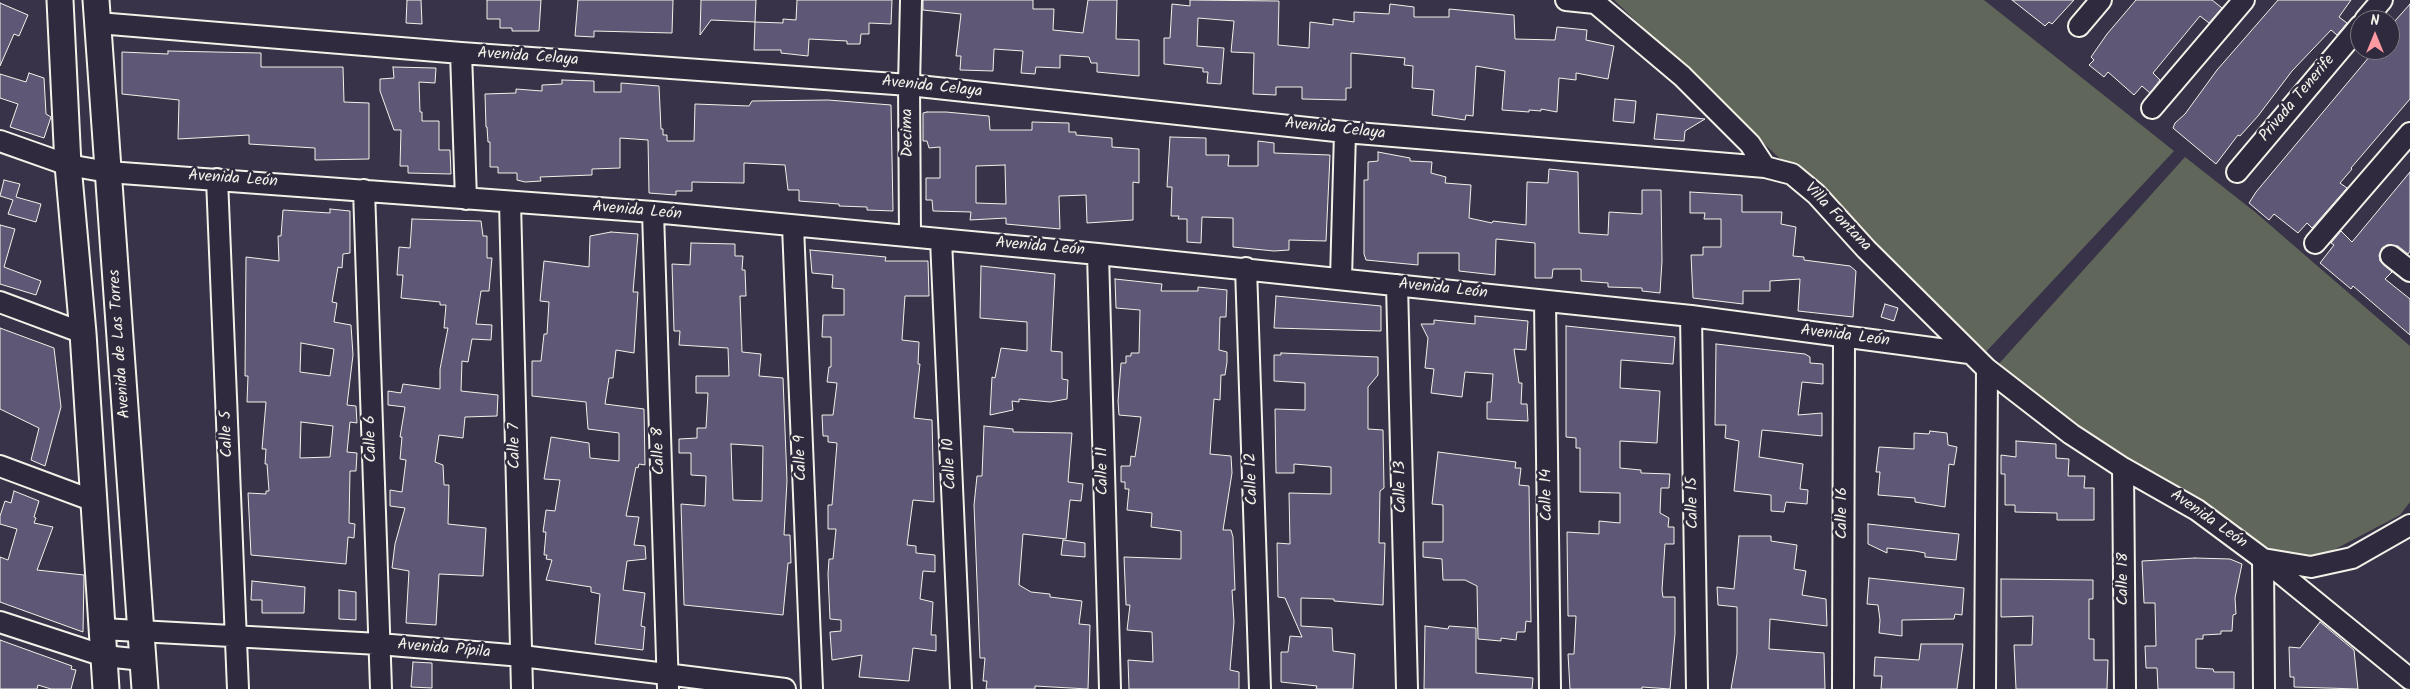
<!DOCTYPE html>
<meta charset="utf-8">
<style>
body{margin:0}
#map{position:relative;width:2410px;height:689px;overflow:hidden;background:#383348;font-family:Kalam,sans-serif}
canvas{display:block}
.north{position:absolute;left:2350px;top:10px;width:50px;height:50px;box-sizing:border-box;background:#2f2a3d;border:1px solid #7e7a81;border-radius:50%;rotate:0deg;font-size:14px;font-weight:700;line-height:20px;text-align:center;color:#f4f1e8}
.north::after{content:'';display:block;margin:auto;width:18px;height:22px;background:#ff9aa2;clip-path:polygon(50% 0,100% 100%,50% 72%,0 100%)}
</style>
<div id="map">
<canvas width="2410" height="689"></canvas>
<div class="north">N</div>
</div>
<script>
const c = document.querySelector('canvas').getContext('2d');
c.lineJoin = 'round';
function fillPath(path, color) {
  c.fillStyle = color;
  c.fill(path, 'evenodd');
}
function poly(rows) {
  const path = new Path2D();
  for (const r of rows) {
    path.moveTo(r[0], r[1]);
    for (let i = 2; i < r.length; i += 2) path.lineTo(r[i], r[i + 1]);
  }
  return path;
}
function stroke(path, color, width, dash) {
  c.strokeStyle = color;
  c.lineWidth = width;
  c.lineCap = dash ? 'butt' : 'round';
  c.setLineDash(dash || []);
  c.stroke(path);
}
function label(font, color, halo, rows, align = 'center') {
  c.font = font + ' Kalam,sans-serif';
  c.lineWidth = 5;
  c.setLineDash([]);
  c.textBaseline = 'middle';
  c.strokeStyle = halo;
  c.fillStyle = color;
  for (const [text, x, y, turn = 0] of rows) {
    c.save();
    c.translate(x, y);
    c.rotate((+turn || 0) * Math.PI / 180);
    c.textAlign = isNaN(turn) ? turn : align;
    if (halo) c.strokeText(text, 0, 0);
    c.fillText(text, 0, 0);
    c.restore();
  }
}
fillPath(poly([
 [1614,0,1984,0,2174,151,1984,354],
 [2185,157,2255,212,2410,346,2410,502,2400,515,2326,554,2301,559,2275,552,2166,480,2108,450,1997,366]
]), '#60675a');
const building = poly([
 [407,0,421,0,422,24,406,23,407,0],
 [487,0,541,0,539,31,512,31,512,28,500,28,500,19,487,19,487,0],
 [578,0,673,0,672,33,594,31,594,37,575,36,578,0],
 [701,0,756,0,755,22,783,23,783,19,796,20,797,0,892,0,891,24,869,23,869,34,861,34,860,44,847,44,847,41,809,39,808,56,781,53,781,50,754,50,755,22,711,20,700,35,701,0],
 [923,0,1033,0,1033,9,1054,9,1053,30,1083,33,1088,0,1117,0,1116,39,1139,40,1139,76,1097,72,1097,63,1091,63,1089,57,1060,55,1060,68,1036,67,1035,74,1021,73,1023,51,994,49,993,71,960,70,961,56,956,56,961,14,923,10,923,0],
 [1190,0,1279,1,1278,45,1309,48,1310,22,1333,25,1333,19,1354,22,1354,12,1389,14,1390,4,1414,7,1414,17,1449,17,1449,9,1514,15,1515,39,1555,40,1557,27,1587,30,1586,40,1614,46,1608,79,1576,73,1576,80,1559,78,1557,112,1541,109,1541,111,1529,110,1529,112,1502,110,1505,71,1476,66,1473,116,1466,115,1465,120,1432,115,1434,90,1412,88,1413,66,1404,65,1405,58,1351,53,1351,88,1346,88,1346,100,1302,99,1302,87,1276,87,1276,95,1253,94,1254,53,1231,52,1234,21,1198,18,1197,46,1224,48,1221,84,1207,83,1208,72,1203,72,1203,68,1164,64,1164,38,1170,38,1172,4,1190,6,1190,0],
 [2012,0,2074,0,2052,24,2049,22,2045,26,2012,0],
 [2136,0,2212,0,2222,8,2209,23,2200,16,2153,73,2160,80,2150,93,2142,86,2134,95,2108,72,2104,77,2089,65,2094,60,2091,57,2107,34,2136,0],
 [2278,0,2351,0,2339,17,2347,23,2337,35,2331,30,2292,71,2258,116,2240,136,2238,135,2216,164,2173,128,2175,123,2185,114,2217,70,2278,0],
 [0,3,28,15,19,36,14,34,0,66,0,3],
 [2410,4,2410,99,2351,168,2352,169,2340,183,2347,188,2312,228,2307,223,2298,233,2274,214,2269,220,2249,203,2256,192,2375,50,2390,50,2390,23,2394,22,2410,4],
 [168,51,261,53,261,67,343,67,344,102,369,103,369,159,315,160,315,148,249,144,249,135,178,139,179,100,122,94,122,52,168,54,168,51],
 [393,67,436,68,435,83,419,82,420,112,422,112,422,121,439,121,439,150,450,150,451,174,408,173,408,166,400,166,401,130,394,130,380,91,380,79,394,78,393,67],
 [29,73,44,78,46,114,51,117,44,138,10,127,18,104,0,98,0,74,26,82,29,73],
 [562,80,594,81,594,92,621,92,621,83,659,86,661,129,663,129,663,135,667,135,667,141,694,141,695,104,749,106,752,101,828,100,891,105,893,211,867,210,867,207,839,206,839,204,799,201,799,190,788,190,785,165,744,163,744,183,692,182,692,191,676,191,676,195,649,193,648,140,620,138,620,168,592,169,592,175,540,177,541,181,525,182,517,180,517,173,498,173,498,167,490,167,490,142,488,142,487,127,486,127,485,94,516,93,516,89,542,91,542,85,562,84,562,80],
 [1615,99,1636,101,1634,123,1613,121,1615,99],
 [927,112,946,112,989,116,990,130,1032,130,1032,122,1069,123,1069,132,1076,132,1076,135,1112,138,1112,147,1139,149,1139,183,1133,182,1133,220,1087,223,1086,195,1059,196,1060,229,1006,224,1006,218,970,220,971,212,933,211,932,200,926,200,926,178,940,178,940,147,929,148,927,141,923,141,923,113,927,112],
 [1005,165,1006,204,976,203,976,166,1005,165],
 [1657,114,1705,119,1685,131,1684,141,1654,139,1657,114],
 [1170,137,1206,138,1206,155,1229,155,1228,166,1258,166,1258,141,1274,143,1274,153,1330,155,1326,241,1289,240,1289,250,1274,251,1233,247,1233,218,1202,217,1201,243,1187,242,1187,219,1178,219,1179,216,1171,216,1172,187,1167,187,1170,137],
 [1378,152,1410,158,1410,161,1432,162,1431,173,1446,177,1445,183,1471,185,1469,218,1492,223,1493,221,1526,225,1527,182,1548,183,1549,169,1578,172,1579,233,1608,235,1609,212,1642,214,1642,190,1661,190,1662,261,1660,293,1642,291,1642,288,1608,287,1608,283,1581,281,1581,269,1553,269,1552,278,1535,278,1535,243,1496,239,1495,275,1459,271,1459,253,1418,253,1418,265,1366,260,1364,254,1364,180,1368,180,1368,162,1378,161,1378,152],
 [2410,172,2410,251,2408,254,2398,246,2387,245,2382,248,2379,255,2380,261,2392,272,2385,279,2410,299,2410,335,2353,286,2351,289,2320,263,2334,245,2331,243,2341,231,2352,242,2410,172],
 [4,180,20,184,16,197,41,204,36,222,8,214,13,200,0,196,4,180],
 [1690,192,1742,195,1742,212,1782,212,1781,224,1796,227,1793,256,1804,257,1804,260,1850,266,1856,271,1853,317,1798,311,1800,279,1770,281,1770,291,1743,291,1743,304,1693,298,1691,255,1703,255,1703,247,1721,247,1721,219,1704,219,1705,213,1690,213,1690,192],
 [330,209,350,211,350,253,343,254,342,268,338,267,332,302,337,303,334,322,351,325,353,355,347,405,356,406,357,423,350,422,347,452,357,453,356,471,350,471,349,523,355,524,354,538,348,537,346,564,251,555,248,493,266,494,266,491,269,491,267,464,265,464,266,449,262,449,266,402,247,402,248,376,245,376,246,257,279,261,278,236,281,236,283,210,330,213,330,209],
 [301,343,334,349,330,376,300,372,301,343],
 [301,422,333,426,330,457,300,458,301,422],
 [412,219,481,221,483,236,487,236,487,258,492,258,489,291,481,291,476,324,492,325,491,340,472,339,468,362,462,361,461,391,498,395,497,416,465,417,463,438,439,435,435,462,443,465,444,485,449,485,448,524,486,528,483,576,439,574,436,625,406,623,409,571,392,568,395,544,405,508,390,506,390,490,402,492,406,460,400,459,402,437,400,437,405,407,388,405,388,391,401,393,403,384,440,389,440,369,448,328,444,328,446,305,440,305,440,302,401,298,403,275,397,275,399,247,410,248,412,219],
 [0,225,15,229,4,267,41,281,36,295,0,284,0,225],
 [611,232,638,234,633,292,638,292,634,353,616,350,613,378,609,378,605,404,644,409,645,465,639,464,638,468,636,467,626,516,639,517,634,545,645,546,646,559,627,561,623,590,645,593,641,626,645,627,643,650,595,644,600,594,591,592,591,587,546,580,552,560,546,559,547,555,544,555,546,532,543,532,546,510,555,511,560,480,544,479,551,437,589,443,590,458,619,461,619,433,588,429,586,402,532,396,532,361,541,361,544,334,547,334,549,302,540,301,544,261,589,267,590,236,611,232],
 [691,243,735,244,735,256,743,256,742,270,745,270,746,296,740,296,742,352,761,354,759,376,783,378,787,481,784,535,790,535,791,563,788,563,783,615,684,605,681,504,705,506,706,476,691,475,691,453,679,453,679,439,697,438,697,428,706,428,708,393,696,393,696,376,729,376,728,348,679,345,680,331,674,331,672,264,690,265,691,243],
 [731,444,763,446,762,501,733,500,731,444],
 [810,250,886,257,885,261,928,261,929,296,905,296,902,340,919,342,918,364,920,364,914,418,932,420,934,502,913,500,907,545,916,546,916,553,935,555,935,572,923,571,920,599,933,602,931,635,936,635,936,651,913,648,909,681,859,677,862,655,832,660,830,632,841,631,841,620,830,619,828,574,829,559,833,559,836,529,828,529,828,505,832,505,837,443,828,442,828,436,823,436,822,415,833,415,837,383,827,382,829,367,831,367,831,337,822,337,823,315,844,315,844,289,832,288,833,275,812,273,810,250],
 [981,266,1055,274,1051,351,1062,352,1062,379,1068,380,1067,399,1050,402,1019,399,1019,402,1012,401,1013,410,990,415,992,377,995,378,1001,348,1027,351,1027,322,980,318,981,266],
 [1115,279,1162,284,1161,291,1198,291,1198,287,1227,290,1226,317,1220,317,1219,350,1227,352,1227,362,1225,375,1221,375,1220,400,1214,399,1210,454,1231,456,1232,473,1223,530,1231,530,1233,537,1235,590,1232,590,1234,622,1230,670,1239,672,1239,689,1129,689,1128,660,1153,662,1152,632,1127,630,1130,605,1126,605,1124,557,1181,559,1181,531,1151,527,1152,513,1127,510,1129,489,1125,489,1125,482,1121,482,1121,466,1130,466,1131,456,1135,457,1141,417,1119,415,1118,401,1121,363,1126,363,1126,356,1131,356,1131,353,1139,353,1140,310,1116,308,1115,279],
 [1276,296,1381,306,1381,331,1274,328,1276,296],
 [1885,304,1898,308,1894,321,1881,317,1885,304],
 [1475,316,1528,321,1526,350,1514,349,1519,383,1522,383,1521,404,1527,404,1528,421,1487,419,1487,402,1491,402,1493,374,1465,372,1462,397,1431,393,1434,369,1425,368,1428,338,1421,324,1434,324,1434,320,1475,324,1475,316],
 [1566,326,1675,337,1673,364,1621,360,1620,388,1660,391,1657,443,1620,441,1620,468,1641,470,1641,473,1670,474,1669,488,1661,488,1660,513,1669,518,1668,527,1674,527,1674,544,1665,544,1662,590,1663,597,1675,597,1675,634,1670,689,1642,687,1642,689,1570,689,1568,654,1574,654,1576,616,1568,616,1567,532,1599,534,1599,521,1620,523,1620,493,1580,492,1580,448,1576,448,1576,438,1566,437,1566,326],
 [0,328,54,348,61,407,45,466,31,460,39,428,0,409,0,328],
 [1716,344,1805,354,1810,357,1810,363,1823,364,1823,384,1802,382,1798,415,1822,413,1822,436,1762,430,1759,457,1803,464,1800,489,1808,490,1807,504,1786,502,1784,512,1771,511,1771,495,1734,491,1739,441,1725,438,1726,425,1715,425,1716,344],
 [1281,353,1378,357,1378,375,1368,387,1368,429,1383,430,1384,488,1380,491,1379,543,1385,543,1383,605,1334,601,1334,599,1301,598,1301,626,1332,628,1333,651,1355,654,1353,689,1316,689,1317,686,1281,682,1281,652,1288,652,1290,636,1302,637,1285,598,1278,597,1277,543,1290,544,1289,493,1331,494,1331,467,1294,464,1294,473,1276,473,1275,409,1305,410,1305,383,1274,381,1274,355,1281,355,1281,353],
 [984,426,1013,429,1013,432,1072,433,1068,482,1083,484,1081,501,1070,500,1066,539,1023,534,1019,585,1031,592,1050,594,1050,597,1082,601,1079,624,1090,625,1088,689,1035,686,1035,689,986,689,987,681,983,681,985,658,980,658,974,505,977,476,982,476,984,426],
 [1930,431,1947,433,1948,445,1957,447,1954,465,1949,464,1945,507,1915,502,1915,498,1878,495,1880,472,1876,472,1879,447,1914,449,1914,433,1929,434,1930,431],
 [2016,441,2056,444,2056,458,2069,459,2068,476,2085,476,2084,488,2094,488,2094,520,2057,520,2057,513,2015,512,2015,505,2005,505,2005,474,2001,474,2001,455,2016,457,2016,441],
 [1438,452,1516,462,1515,468,1521,468,1519,485,1529,486,1531,622,1526,621,1525,632,1517,632,1516,640,1501,638,1501,641,1478,639,1477,586,1465,580,1443,580,1442,559,1423,557,1423,542,1443,542,1443,505,1432,504,1438,452],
 [14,491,39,501,34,517,36,518,34,523,53,527,37,570,84,575,83,632,0,602,0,557,8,560,17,529,0,524,0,516,5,501,11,503,14,491],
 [1868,524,1959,534,1956,560,1925,557,1925,553,1915,551,1887,548,1887,553,1868,544,1868,524],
 [1739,536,1771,536,1771,541,1797,545,1794,569,1806,571,1802,595,1826,599,1827,626,1770,619,1769,649,1824,653,1825,689,1731,689,1737,654,1737,607,1718,605,1717,587,1734,589,1739,536],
 [1063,540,1085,543,1085,557,1061,555,1063,540],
 [2195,558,2230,559,2242,564,2235,598,2236,614,2233,615,2232,631,2221,631,2221,634,2203,635,2203,639,2196,639,2196,668,2213,669,2214,672,2234,672,2234,689,2158,689,2157,668,2146,668,2145,646,2156,646,2155,603,2144,603,2142,561,2195,558],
 [1869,578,1964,588,1962,615,1955,614,1954,619,1902,620,1902,636,1879,633,1880,620,1878,605,1867,604,1869,578],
 [2001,579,2093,580,2093,599,2089,599,2089,639,2094,639,2094,660,2108,660,2107,689,2016,689,2014,645,2032,645,2033,616,2001,617,2001,579],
 [252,581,305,587,304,613,262,613,262,600,251,600,252,581],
 [339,590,356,592,356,620,339,619,339,590],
 [2320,622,2354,650,2358,689,2294,687,2294,677,2290,677,2289,647,2300,648,2320,622],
 [1425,626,1448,629,1449,626,1476,628,1476,673,1533,678,1532,689,1424,689,1425,626],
 [0,640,72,666,71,669,76,670,71,689,51,689,38,685,37,689,0,689,0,640],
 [1921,644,1963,644,1957,689,1881,689,1882,676,1874,676,1875,657,1919,660,1921,644],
 [413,662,432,663,432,688,411,687,413,662]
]);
fillPath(building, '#5e5876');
stroke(building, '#f4f1e8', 1);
const minor = poly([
 [1566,0,1595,3],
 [1592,0,1682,76,1750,144,1765,167,1792,174,1816,194,1866,249,1987,369,2071,434,2123,468,2197,510,2263,559,2410,679],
 [2365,20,2382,0],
 [98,23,461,53,909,85,1345,132,1765,167],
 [2079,26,2101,0],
 [461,53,466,199],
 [2152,108,2244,0],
 [0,141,68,165,108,172,653,212,1098,254,1691,316,1969,353],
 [2237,172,2360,26],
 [217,179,238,689],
 [364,190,381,689],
 [510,202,522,689],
 [653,212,668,689],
 [793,226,812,689],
 [910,236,909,85,911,0],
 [941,240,961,689],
 [2315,243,2410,133],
 [1098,254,1110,689],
 [2391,256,2410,271],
 [1246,268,1260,689],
 [1341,279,1345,132],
 [1397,285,1407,689],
 [1545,301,1550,689],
 [0,302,83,333],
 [1691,316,1697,689],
 [0,466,94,501],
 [2123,468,2125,689],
 [0,622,104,656,143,660],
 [102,629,379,644,522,656,785,689],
 [1843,689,1844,337],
 [1985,689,1987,369],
 [2264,689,2263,559,2311,567,2352,558,2410,525]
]);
const major = poly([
 [60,0,68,165,83,333,106,689],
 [96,0,145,689]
]);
stroke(minor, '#f4f1e8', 24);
stroke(major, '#f4f1e8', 29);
stroke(minor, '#2f2a3d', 20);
stroke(major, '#2f2a3d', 25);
label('16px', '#f4f1e8', '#2f2a3d', [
 ["Avenida Celaya",528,58,4],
 ["Avenida Celaya",932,88,6],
 ["Privada Tenerife",2298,99,-50],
 ["Avenida Celaya",1335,130,6],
 ["Decima",909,133,-91],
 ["Avenida León",233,180,4],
 ["Avenida León",637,212,5],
 ["Villa Fontana",1837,218,46],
 ["Avenida León",1040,248,5],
 ["Avenida León",1443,290,6],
 ["Avenida León",1845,337,7],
 ["Avenida de Las Torres",121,344,-94],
 ["Calle 5",228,434,-92],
 ["Calle 6",372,439,-92],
 ["Calle 7",516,446,-91],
 ["Calle 8",660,451,-92],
 ["Calle 9",802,458,-92],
 ["Calle 10",951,464,-93],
 ["Calle 11",1104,471,-91],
 ["Calle 12",1253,479,-92],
 ["Calle 13",1402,487,-91],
 ["Calle 14",1548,495,-91],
 ["Calle 15",1694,503,-91],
 ["Calle 16",1843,513,-90],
 ["Avenida León",2208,520,35],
 ["Calle 18",2124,579,-90],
 ["Avenida Pípila",444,650,5]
]);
</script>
